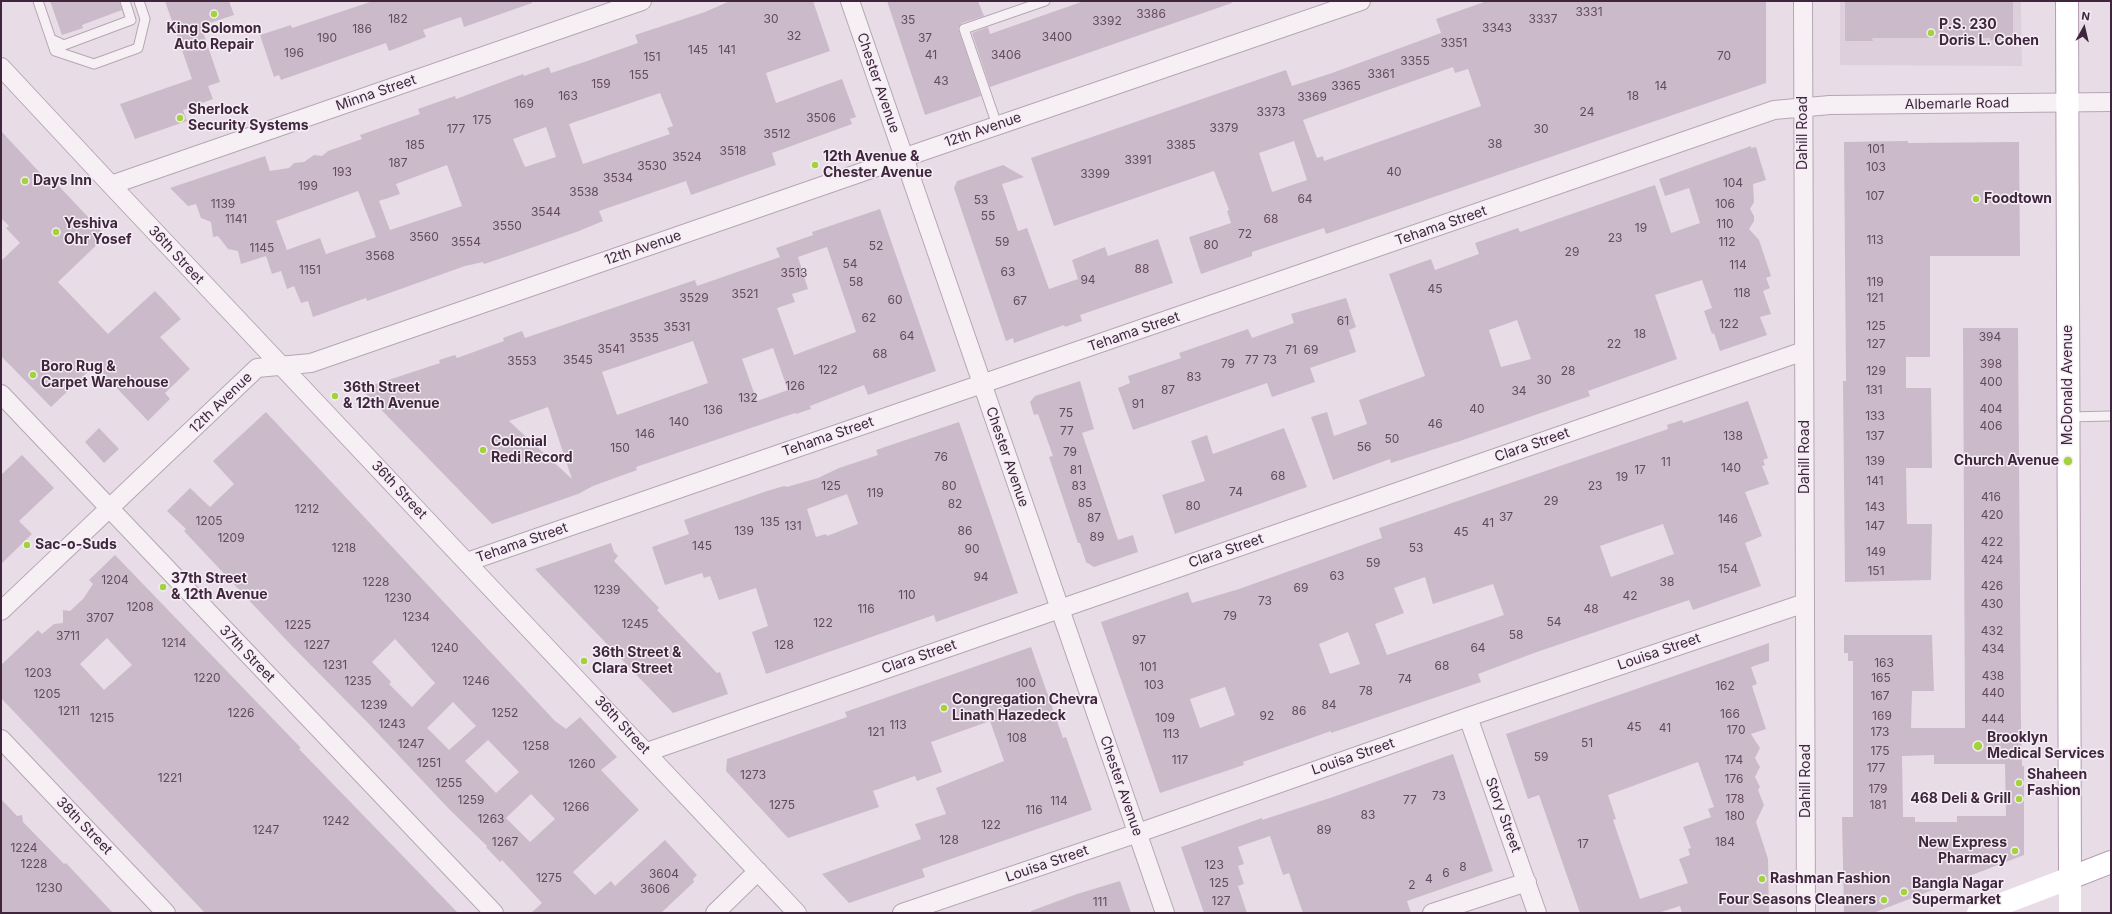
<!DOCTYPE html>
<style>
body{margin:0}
#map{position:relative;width:2112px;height:914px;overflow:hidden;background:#e8dde7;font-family:Inter,sans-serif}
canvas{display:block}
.frame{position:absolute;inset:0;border:2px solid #3f263c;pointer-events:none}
.north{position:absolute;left:2064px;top:8px;width:40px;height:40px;-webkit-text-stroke:3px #f5edf5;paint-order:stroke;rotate:8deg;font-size:11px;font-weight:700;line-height:16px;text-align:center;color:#3f263c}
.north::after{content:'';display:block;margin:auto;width:14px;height:18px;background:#3f263c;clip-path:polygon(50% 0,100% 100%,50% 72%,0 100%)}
</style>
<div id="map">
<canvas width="2112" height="914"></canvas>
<div class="frame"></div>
<div class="north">N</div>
</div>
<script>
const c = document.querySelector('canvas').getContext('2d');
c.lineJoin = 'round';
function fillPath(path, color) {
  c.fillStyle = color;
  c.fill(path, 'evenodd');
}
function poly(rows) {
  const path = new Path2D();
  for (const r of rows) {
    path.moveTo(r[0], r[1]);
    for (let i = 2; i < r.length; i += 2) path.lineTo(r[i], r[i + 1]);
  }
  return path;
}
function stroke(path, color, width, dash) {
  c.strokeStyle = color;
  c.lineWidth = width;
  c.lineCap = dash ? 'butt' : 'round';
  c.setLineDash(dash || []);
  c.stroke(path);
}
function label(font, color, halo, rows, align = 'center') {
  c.font = font + ' Inter,sans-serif';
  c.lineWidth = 3;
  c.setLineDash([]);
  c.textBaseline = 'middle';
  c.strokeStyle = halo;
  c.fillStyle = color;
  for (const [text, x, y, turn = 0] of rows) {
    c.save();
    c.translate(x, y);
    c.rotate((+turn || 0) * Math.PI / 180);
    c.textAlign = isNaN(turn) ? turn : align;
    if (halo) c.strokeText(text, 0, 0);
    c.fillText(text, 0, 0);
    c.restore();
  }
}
fillPath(poly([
 [1840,1,2021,1,2022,66,1840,65]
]), '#ddcfdc');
fillPath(poly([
 [50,1,119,1,122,10,82,25,83,28,62,35],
 [165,1,229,1,234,15,201,26,220,82,208,86,213,99,183,110,187,121,135,139,120,104,192,79],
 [373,1,532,1,532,3,464,27,461,17,423,30,426,37,389,51,386,43,281,80,279,75,274,77,260,35,291,25,292,28],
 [730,1,813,1,830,51,766,73,776,103,842,79,856,117,850,119,852,124,772,153,776,165,750,174,691,195,686,181,599,211,603,221,579,231,508,256,484,264,483,262,465,266,367,301,366,298,313,317,308,301,301,303,294,286,287,289,281,271,272,274,266,256,241,264,238,251,228,249,218,236,213,237,211,222,201,218,196,204,188,206,170,188,265,156,270,171,289,168,294,163,304,162,314,155,322,156,328,151,362,139,360,135,420,114,418,109,455,96,456,99,523,74,524,76,549,67,551,73,587,61,638,43,635,35,705,12],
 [660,93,673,126,667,128,670,134,583,164,569,124],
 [546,127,556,157,525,167,513,139],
 [447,165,462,206,390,230,379,201,400,194,396,184],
 [358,191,376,237,326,254,320,238,287,250,276,221],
 [887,1,978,1,984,16,962,23,958,28,981,96,925,115],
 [1084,1,1231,1,1232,3,990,87,972,33,988,27,990,34],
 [1487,1,1766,1,1766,83,1326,234,1324,228,1252,252,1252,256,1201,274,1189,237,1231,223,1227,211,1229,210,1214,171,1054,226,1031,158,1286,70,1292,86,1332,73,1441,33,1436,19],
 [1453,67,1455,73,1468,69,1481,106,1324,161,1323,156,1317,158,1303,120],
 [1294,141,1307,180,1272,192,1259,153],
 [1845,1,2013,1,2013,40,1990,40,1990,38,1872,38,1873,41,1845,41],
 [1,131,43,176,52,185,55,182,106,236,58,282,108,334,155,291,181,319,160,337,190,369,165,393,170,399,148,421,95,365,51,407,1,356,1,261,20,243,6,228,9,226,1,218],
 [1908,141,1908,143,2019,142,2020,256,1930,256,1930,357,1906,357,1906,388,1931,388,1932,468,1906,468,1907,524,1932,524,1931,580,1845,582,1843,381,1846,381,1844,142],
 [1751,146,1751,148,1756,147,1766,180,1753,184,1754,202,1750,209,1754,216,1754,221,1749,229,1759,240,1771,276,1766,278,1770,288,1763,291,1771,314,1760,317,1767,335,1720,351,1714,333,1712,334,1704,311,1712,308,1702,280,1655,295,1677,359,1588,391,1590,396,1460,441,1391,463,1390,459,1333,480,1311,417,1327,412,1334,436,1367,424,1359,400,1425,376,1389,274,1431,259,1435,270,1479,254,1475,243,1518,228,1520,232,1655,185,1671,233,1700,223,1689,188,1665,196,1659,179],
 [1517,320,1531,359,1501,367,1489,330],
 [1003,165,1024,177,1002,184,1018,231,1027,228,1049,289,1078,279,1072,260,1105,247,1108,256,1158,239,1173,283,1080,315,1082,321,1065,327,1064,325,1014,343,1013,338,1006,341,954,188,957,181],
 [880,209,936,371,868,395,864,385,810,406,811,409,796,414,795,413,636,467,637,470,593,486,578,494,492,524,361,389,440,363,439,360,455,355,457,358,504,341,503,338,522,331,525,338,695,280,697,286,780,257,776,248,813,235,812,232],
 [827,247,856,332,794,355,777,308,795,302,792,294,808,289,798,257],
 [693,341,708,383,617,415,602,372],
 [773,348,788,390,757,401,742,359],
 [548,407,572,479,509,421],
 [1346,298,1356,327,1349,330,1356,352,1310,368,1315,382,1272,397,1267,383,1133,430,1118,388,1130,383,1128,376,1181,358,1179,353,1248,329,1252,338,1294,323,1291,314],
 [1963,328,2018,328,2021,727,2022,766,2024,766,2024,855,1873,913,1844,913,1842,817,1853,817,1853,661,1848,661,1848,653,1844,653,1844,635,1932,635,1934,691,1912,691,1911,728,1965,728],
 [1934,755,1934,764,2005,764,2006,816,1957,816,1957,822,1915,822,1915,817,1903,817,1902,756],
 [1080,381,1094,429,1082,433,1118,540,1133,535,1138,552,1094,567,1086,562,1080,543,1078,543,1049,457,1053,456,1038,414,1034,415,1030,402,1035,396],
 [1748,401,1768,458,1763,460,1765,465,1762,466,1769,484,1745,492,1762,536,1745,543,1761,586,1693,610,1689,600,1534,653,1478,674,1481,682,1331,733,1331,731,1300,742,1243,762,1244,765,1160,793,1101,622,1188,592,1192,603,1239,589,1382,538,1379,528,1668,429,1667,425,1682,420,1683,423],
 [1663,524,1674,554,1611,577,1600,546],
 [1425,577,1433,604,1493,584,1504,615,1387,655,1375,624,1404,613,1394,588],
 [1348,632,1360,664,1330,674,1319,644],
 [1225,687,1235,715,1200,728,1190,699],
 [266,412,555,721,566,729,580,717,617,757,601,770,639,810,573,872,595,895,611,881,615,886,665,840,697,875,693,879,694,882,661,913,531,913,542,903,502,860,500,862,486,847,487,846,449,809,369,724,291,645,184,531,186,529,167,511,190,488,210,507,234,484,213,461],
 [395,639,435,683,412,707,389,684,391,682,372,662],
 [453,702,476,726,449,750,427,728],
 [488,740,519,772,496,793,465,761],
 [531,794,555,819,530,842,506,818],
 [959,422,1018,593,936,622,934,615,766,674,752,632,768,626,756,588,719,600,710,576,704,578,702,573,665,585,652,547,689,534,684,520,767,491,784,486,787,487,818,478,839,468,878,455,876,450],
 [847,494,858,524,827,536,826,534,816,537,807,509],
 [99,428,119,449,104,463,85,442],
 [1284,428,1307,487,1175,534,1162,495,1205,481,1191,441,1207,435,1213,454],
 [22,455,54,488,19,521,32,534,1,564,1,475],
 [611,543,614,552,618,556,614,561,659,608,657,610,717,673,720,672,728,694,673,713,535,569],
 [115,555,301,748,299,749,458,913,205,913,170,876,1,698,1,665,38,630,42,634,54,624,63,623,63,610,70,611,83,599,93,584,89,580],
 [107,638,132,665,104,690,80,664],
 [1769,643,1769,661,1751,667,1757,684,1752,686,1766,729,1751,734,1760,748,1755,758,1760,767,1755,777,1760,787,1758,790,1764,805,1756,822,1768,859,1769,913,1682,913,1680,906,1658,913,1580,913,1539,795,1528,799,1506,734],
 [1698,762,1714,807,1708,809,1711,817,1683,827,1691,848,1688,849,1690,855,1679,859,1688,883,1640,899,1613,820,1616,819,1608,795],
 [1031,647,1063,738,1066,737,1092,810,922,869,925,877,849,903,822,874,921,839,915,824,946,814,936,788,1004,761,990,721,931,742,942,772,917,781,915,776,873,791,879,807,788,838,726,771,727,759,847,717,845,712],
 [1453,754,1493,871,1407,901,1411,913,1303,913,1289,873,1283,875,1270,836,1238,847,1244,864,1238,866,1244,884,1238,886,1247,913,1204,913,1181,847,1262,818,1262,820,1333,797],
 [1,799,17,816,22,815,23,822,64,864,66,863,113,913,1,913],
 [1120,881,1131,913,1031,913,1031,911,1077,894]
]), '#cbbac9');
const lane = poly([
 [38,1,55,51,94,64,138,48,145,19,139,1],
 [51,39,64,45,131,20,125,1],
 [997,125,964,29,1045,1],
 [2068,417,2111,416]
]);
const street = poly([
 [850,1,1165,913],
 [1803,1,1806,913],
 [1,67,111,185,797,913],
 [111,185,642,1],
 [1,394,494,913],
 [467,562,1774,110,1830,105,2111,102],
 [1,611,257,368,311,363,926,150,1361,1],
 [1468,717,1537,913],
 [1,739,166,913],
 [647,752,1804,351],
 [715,913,758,871],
 [902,913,1138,833,1468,717,1805,603],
 [1432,913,1527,882]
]);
const primary = poly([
 [2067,1,2070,878,2111,862]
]);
stroke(lane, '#b5a6b4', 11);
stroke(street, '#b5a6b4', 20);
stroke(primary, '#b49cb2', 24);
stroke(lane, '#f6f0f5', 9);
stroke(street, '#f6f0f5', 18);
stroke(poly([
 [1978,913,2070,878,2070,913]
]), '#fff', 22);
stroke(primary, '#fff', 22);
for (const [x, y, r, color] of [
 [214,14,4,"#a3d33c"],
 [1931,33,4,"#a3d33c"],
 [180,118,4,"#a3d33c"],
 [815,165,4,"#a3d33c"],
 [25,181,4,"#a3d33c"],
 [1976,199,4,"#a3d33c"],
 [56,232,4,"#a3d33c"],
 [33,375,4,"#a3d33c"],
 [335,396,4,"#a3d33c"],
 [483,450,4,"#a3d33c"],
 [2068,461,5,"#a3d33c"],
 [27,545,4,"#a3d33c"],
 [163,587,4,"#a3d33c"],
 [584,661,4,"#a3d33c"],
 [944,708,4,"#a3d33c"],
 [1978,746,5,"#a3d33c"],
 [2019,783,4,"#a3d33c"],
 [2019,799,4,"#a3d33c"],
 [2015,851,4,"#a3d33c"],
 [1762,879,4,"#a3d33c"],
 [1904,892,4,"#a3d33c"],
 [1884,900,4,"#a3d33c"]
]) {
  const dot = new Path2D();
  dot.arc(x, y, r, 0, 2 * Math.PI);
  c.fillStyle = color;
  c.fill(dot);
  stroke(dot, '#f5edf5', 1.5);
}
label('12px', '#624b5f', null, [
 ["3331",1589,12],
 ["3386",1151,14],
 ["182",398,19],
 ["30",771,19],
 ["3337",1543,19],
 ["35",908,20],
 ["3392",1107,21],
 ["3343",1497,28],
 ["186",362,29],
 ["32",794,36],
 ["3400",1057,37],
 ["190",327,38],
 ["37",925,38],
 ["3351",1454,43],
 ["145",698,50],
 ["141",727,50],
 ["196",294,53],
 ["41",931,55],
 ["3406",1006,55],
 ["70",1724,56],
 ["151",652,57],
 ["3355",1415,61],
 ["3361",1381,74],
 ["155",639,75],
 ["43",941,81],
 ["159",601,84],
 ["3365",1346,86],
 ["14",1661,86],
 ["163",568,96],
 ["18",1633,96],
 ["3369",1312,97],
 ["169",524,104],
 ["3373",1271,112],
 ["24",1587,112],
 ["3506",821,118],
 ["175",482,120],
 ["3379",1224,128],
 ["177",456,129],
 ["30",1541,129],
 ["3512",777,134],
 ["38",1495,144],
 ["185",415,145],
 ["3385",1181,145],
 ["101",1876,149],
 ["3518",733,151],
 ["3524",687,157],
 ["3391",1138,160],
 ["187",398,163],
 ["3530",652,166],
 ["103",1876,167],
 ["193",342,172],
 ["40",1394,172],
 ["3399",1095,174],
 ["3534",618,178],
 ["104",1733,183],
 ["199",308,186],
 ["3538",584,192],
 ["107",1875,196],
 ["64",1305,199],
 ["53",981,200],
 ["1139",223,204],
 ["106",1725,204],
 ["3544",546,212],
 ["55",988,216],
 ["1141",236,219],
 ["68",1271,219],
 ["110",1725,224],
 ["3550",507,226],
 ["19",1641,228],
 ["72",1245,234],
 ["3560",424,237],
 ["23",1615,238],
 ["113",1875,240],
 ["3554",466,242],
 ["59",1002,242],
 ["112",1727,242],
 ["80",1211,245],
 ["52",876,246],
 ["1145",262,248],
 ["29",1572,252],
 ["3568",380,256],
 ["54",850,264],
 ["114",1738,265],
 ["88",1142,269],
 ["1151",310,270],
 ["63",1008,272],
 ["3513",794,273],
 ["94",1088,280],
 ["58",856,282],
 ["119",1875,282],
 ["45",1435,289],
 ["118",1742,293],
 ["3521",745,294],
 ["3529",694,298],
 ["121",1875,298],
 ["60",895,300],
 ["67",1020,301],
 ["62",869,318],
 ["61",1343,321],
 ["122",1729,324],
 ["125",1876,326],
 ["3531",677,327],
 ["18",1640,334],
 ["64",907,336],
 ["394",1990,337],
 ["3535",644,338],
 ["22",1614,344],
 ["127",1876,344],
 ["3541",611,349],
 ["71",1291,350],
 ["69",1311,350],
 ["68",880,354],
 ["3545",578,360],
 ["77",1252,360],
 ["73",1270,360],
 ["3553",522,361],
 ["79",1228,364],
 ["398",1991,364],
 ["122",828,370],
 ["28",1568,371],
 ["129",1876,371],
 ["83",1194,377],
 ["30",1544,380],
 ["400",1991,382],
 ["126",795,386],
 ["87",1168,390],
 ["131",1874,390],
 ["34",1519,391],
 ["132",748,398],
 ["91",1138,404],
 ["40",1477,409],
 ["404",1991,409],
 ["136",713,410],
 ["75",1066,413],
 ["133",1875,416],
 ["140",679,422],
 ["46",1435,424],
 ["406",1991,426],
 ["77",1067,431],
 ["146",645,434],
 ["138",1733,436],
 ["137",1875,436],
 ["50",1392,439],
 ["56",1364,447],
 ["150",620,448],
 ["79",1070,452],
 ["76",941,457],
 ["139",1875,461],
 ["11",1666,462],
 ["140",1731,468],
 ["81",1076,470],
 ["17",1640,470],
 ["68",1278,476],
 ["19",1622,477],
 ["141",1875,481],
 ["125",831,486],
 ["80",949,486],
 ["83",1079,486],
 ["23",1595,486],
 ["74",1236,492],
 ["119",875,493],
 ["416",1991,497],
 ["29",1551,501],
 ["85",1085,503],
 ["82",955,504],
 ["80",1193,506],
 ["143",1875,507],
 ["1212",307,509],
 ["420",1992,515],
 ["37",1506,517],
 ["87",1094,518],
 ["146",1728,519],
 ["1205",209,521],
 ["135",770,522],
 ["41",1488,523],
 ["131",793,526],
 ["147",1875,526],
 ["139",744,531],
 ["86",965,531],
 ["45",1461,532],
 ["89",1097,537],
 ["1209",231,538],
 ["422",1992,542],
 ["145",702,546],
 ["1218",344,548],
 ["53",1416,548],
 ["90",972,549],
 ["149",1876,552],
 ["424",1992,560],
 ["59",1373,563],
 ["154",1728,569],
 ["151",1876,571],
 ["63",1337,576],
 ["94",981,577],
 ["1204",115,580],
 ["1228",376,582],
 ["38",1667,582],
 ["426",1992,586],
 ["69",1301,588],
 ["1239",607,590],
 ["110",907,595],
 ["42",1630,596],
 ["1230",398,598],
 ["73",1265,601],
 ["430",1992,604],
 ["1208",140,607],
 ["116",866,609],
 ["48",1591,609],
 ["79",1230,616],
 ["1234",416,617],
 ["3707",100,618],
 ["54",1554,622],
 ["122",823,623],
 ["1245",635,624],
 ["1225",298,625],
 ["432",1992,631],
 ["58",1516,635],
 ["3711",68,636],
 ["97",1139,640],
 ["1214",174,643],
 ["1227",317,645],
 ["128",784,645],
 ["1240",445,648],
 ["64",1478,648],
 ["434",1993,649],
 ["163",1884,663],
 ["1231",335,665],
 ["68",1442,666],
 ["101",1148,667],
 ["1203",38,673],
 ["438",1993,676],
 ["1220",207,678],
 ["165",1881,678],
 ["74",1405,679],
 ["1235",358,681],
 ["1246",476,681],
 ["100",1026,683],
 ["103",1154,685],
 ["162",1725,686],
 ["78",1366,691],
 ["440",1993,693],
 ["1205",47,694],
 ["167",1880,696],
 ["1239",374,705],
 ["84",1329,705],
 ["1211",69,711],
 ["86",1299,711],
 ["1226",241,713],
 ["1252",505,713],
 ["166",1730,714],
 ["92",1267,716],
 ["169",1882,716],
 ["1215",102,718],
 ["109",1165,718],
 ["444",1993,719],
 ["1243",392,724],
 ["113",898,725],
 ["45",1634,727],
 ["41",1665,728],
 ["170",1736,730],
 ["121",876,732],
 ["173",1880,732],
 ["113",1171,734],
 ["108",1017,738],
 ["51",1587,743],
 ["1247",411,744],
 ["1258",536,746],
 ["175",1880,751],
 ["59",1541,757],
 ["117",1180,760],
 ["174",1734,760],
 ["1251",429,763],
 ["1260",582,764],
 ["177",1876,768],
 ["1273",753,775],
 ["1221",170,778],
 ["176",1734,779],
 ["1255",449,783],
 ["179",1878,789],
 ["73",1439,796],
 ["178",1735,799],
 ["1259",471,800],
 ["77",1410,800],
 ["114",1059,801],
 ["1275",782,805],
 ["181",1878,805],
 ["1266",576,807],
 ["116",1034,810],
 ["83",1368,815],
 ["180",1735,816],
 ["1263",491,819],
 ["1242",336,821],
 ["122",991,825],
 ["1247",266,830],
 ["89",1324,830],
 ["128",949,840],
 ["1267",505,842],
 ["184",1725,842],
 ["17",1583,844],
 ["1224",24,848],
 ["1228",34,864],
 ["123",1214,865],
 ["8",1463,867],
 ["6",1446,873],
 ["3604",664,874],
 ["1275",549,878],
 ["4",1429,879],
 ["125",1219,883],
 ["2",1412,885],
 ["1230",49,888],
 ["3606",655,889],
 ["127",1221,901],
 ["111",1100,902]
]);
label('bold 14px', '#3f263c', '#f5edf5', [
 ["P.S. 230",1939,25],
 ["Doris L. Cohen",1939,41],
 ["King Solomon",214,29,"center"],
 ["Auto Repair",214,45,"center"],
 ["Sherlock",188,110],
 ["Security Systems",188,126],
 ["12th Avenue &",823,157],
 ["Chester Avenue",823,173],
 ["Days Inn",33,181],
 ["Foodtown",1984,199],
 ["Yeshiva",64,224],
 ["Ohr Yosef",64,240],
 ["Boro Rug &",41,367],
 ["Carpet Warehouse",41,383],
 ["36th Street",343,388],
 ["& 12th Avenue",343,404],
 ["Colonial",491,442],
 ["Redi Record",491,458],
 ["Church Avenue",2059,461,"right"],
 ["Sac-o-Suds",35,545],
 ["37th Street",171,579],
 ["& 12th Avenue",171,595],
 ["36th Street &",592,653],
 ["Clara Street",592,669],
 ["Congregation Chevra",952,700],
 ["Linath Hazedeck",952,716],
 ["Brooklyn",1987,738],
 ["Medical Services",1987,754],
 ["Shaheen",2027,775],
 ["Fashion",2027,791],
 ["468 Deli & Grill",2011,799,"right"],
 ["New Express",2007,843,"right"],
 ["Pharmacy",2007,859,"right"],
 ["Rashman Fashion",1770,879],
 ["Bangla Nagar",1912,884],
 ["Supermarket",1912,900],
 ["Four Seasons Cleaners",1876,900,"right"]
], 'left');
label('14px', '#3f263c', '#f5edf5', [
 ["Chester Avenue",878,83,71],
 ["Minna Street",376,93,-19],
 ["Albemarle Road",1957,104,-1],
 ["12th Avenue",983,130,-19],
 ["Dahill Road",1803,133,-90],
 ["Tehama Street",1441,226,-19],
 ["12th Avenue",643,248,-19],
 ["36th Street",176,255,47],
 ["Tehama Street",1134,332,-19],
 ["McDonald Avenue",2068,385,-90],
 ["12th Avenue",221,403,-44],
 ["Tehama Street",828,437,-19],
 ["Clara Street",1532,445,-19],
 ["Chester Avenue",1007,457,71],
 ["Dahill Road",1805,457,-90],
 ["36th Street",399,490,47],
 ["Tehama Street",522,543,-19],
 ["Clara Street",1226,551,-19],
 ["Louisa Street",1659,652,-19],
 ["37th Street",247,654,46],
 ["Clara Street",919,657,-19],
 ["36th Street",622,725,47],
 ["Louisa Street",1353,757,-19],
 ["Dahill Road",1806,781,-90],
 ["Chester Avenue",1121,786,71],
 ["Story Street",1503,815,70],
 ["38th Street",84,826,46],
 ["Louisa Street",1047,864,-19]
]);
</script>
